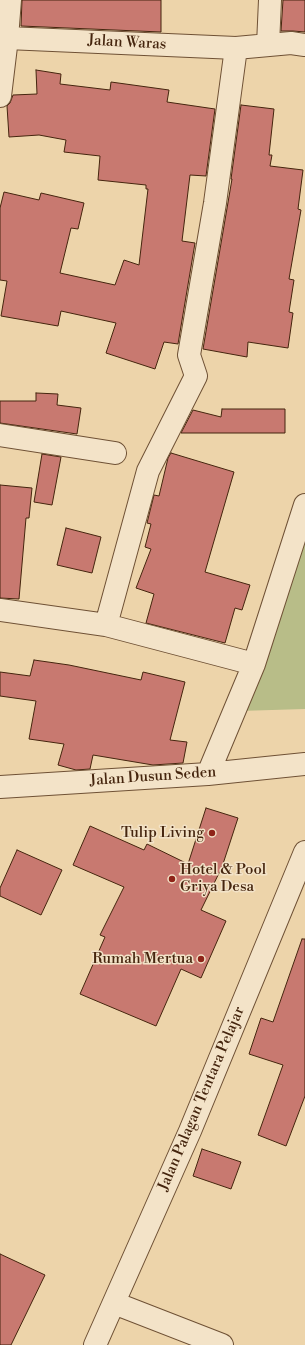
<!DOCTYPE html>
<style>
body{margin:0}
canvas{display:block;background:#edd4aa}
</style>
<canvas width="305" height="1345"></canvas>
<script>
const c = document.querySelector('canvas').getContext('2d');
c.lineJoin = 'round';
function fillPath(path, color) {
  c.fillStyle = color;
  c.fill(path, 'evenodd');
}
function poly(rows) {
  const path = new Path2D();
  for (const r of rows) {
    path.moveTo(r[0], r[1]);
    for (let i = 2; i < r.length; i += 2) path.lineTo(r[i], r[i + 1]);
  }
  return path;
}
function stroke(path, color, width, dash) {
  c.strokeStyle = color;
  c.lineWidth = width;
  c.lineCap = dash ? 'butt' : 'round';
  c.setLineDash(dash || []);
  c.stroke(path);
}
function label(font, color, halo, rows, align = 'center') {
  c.font = font + ' "Libre Bodoni",serif';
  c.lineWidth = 3;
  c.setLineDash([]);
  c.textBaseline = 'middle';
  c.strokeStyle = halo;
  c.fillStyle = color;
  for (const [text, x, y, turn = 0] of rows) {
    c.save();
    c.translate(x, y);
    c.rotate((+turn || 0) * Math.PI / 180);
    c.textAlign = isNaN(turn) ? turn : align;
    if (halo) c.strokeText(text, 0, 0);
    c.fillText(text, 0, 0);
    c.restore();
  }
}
fillPath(poly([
 [305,524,305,709,239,711]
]), '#b8bd88');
const building = poly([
 [22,0,161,0,161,32,21,26,22,0],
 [283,0,305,0,305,32,293,31,281,31,283,0],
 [36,70,61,74,60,84,110,90,111,82,169,90,167,102,215,109,206,176,190,175,182,241,195,243,178,344,164,342,155,369,106,353,116,323,61,311,58,326,1,316,7,281,0,280,0,208,4,192,39,200,41,193,84,203,78,229,71,228,60,273,115,285,124,260,139,265,148,189,146,189,146,185,98,180,100,156,64,152,66,140,39,135,9,137,7,106,10,103,13,95,37,94,36,70],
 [241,105,274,109,269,155,272,155,270,166,303,170,298,209,301,210,289,279,294,280,289,312,293,313,288,348,248,342,247,357,203,349,232,179,231,179,241,105],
 [36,393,58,394,57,405,81,408,77,434,0,423,0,401,36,401,36,393],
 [222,409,285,409,285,433,181,433,193,410,221,417,222,409],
 [171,453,234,472,205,572,250,585,242,610,235,608,225,643,146,623,154,594,136,588,151,549,145,547,151,524,147,523,154,495,159,496,168,458,171,453],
 [42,454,61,457,52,505,34,502,42,454],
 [0,485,32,488,29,518,26,518,19,599,0,598,0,485],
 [66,528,101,537,92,573,57,565,66,528],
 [34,660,69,665,141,680,143,672,185,682,170,740,187,742,183,763,153,765,93,755,90,769,76,770,58,765,64,744,29,739,36,701,0,696,0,672,30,676,34,660],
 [206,808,238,818,222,867,201,910,226,921,201,978,181,969,156,1026,80,994,105,937,100,935,124,887,73,865,90,826,144,850,147,844,188,864,206,808],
 [17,850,62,870,41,915,0,896,0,888,17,850],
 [302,939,305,939,305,1096,286,1146,258,1135,283,1065,249,1054,261,1018,273,1022,302,939],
 [202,1149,241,1162,231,1189,193,1176,202,1149],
 [0,1254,45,1275,11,1345,0,1345,0,1254]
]);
fillPath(building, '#c87970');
stroke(building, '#45250e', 1);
const minor = poly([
 [0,37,7,38,10,0],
 [268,45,270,0],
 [0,96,7,38,236,48,291,43,305,45],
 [0,435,115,453],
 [0,610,106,625,148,471,196,376,189,355,215,203,236,48],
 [106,625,254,664],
 [208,774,254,664,305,505],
 [0,787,208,774,305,764],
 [114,1303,222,1345],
 [95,1345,190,1131,305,852]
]);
stroke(minor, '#6f5135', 24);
stroke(minor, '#f3e3c8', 22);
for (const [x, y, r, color] of [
 [212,833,4,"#8f2418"],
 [172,879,4,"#8f2418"],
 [201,959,4,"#8f2418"]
]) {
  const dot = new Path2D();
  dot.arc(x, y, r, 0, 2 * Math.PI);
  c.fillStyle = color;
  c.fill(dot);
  stroke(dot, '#f3e3c8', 1.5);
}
label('15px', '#45250e', '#f3e3c8', [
 ["Jalan Waras",127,43,3],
 ["Jalan Dusun Seden",153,777,-4],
 ["Jalan Palagan Tentara Pelajar",202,1099,-67]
]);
label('15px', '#45250e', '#f3e3c8', [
 ["Tulip Living",204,833],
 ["Hotel & Pool",180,870,"left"],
 ["Griya Desa",180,887,"left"],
 ["Rumah Mertua",193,959]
], 'right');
</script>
